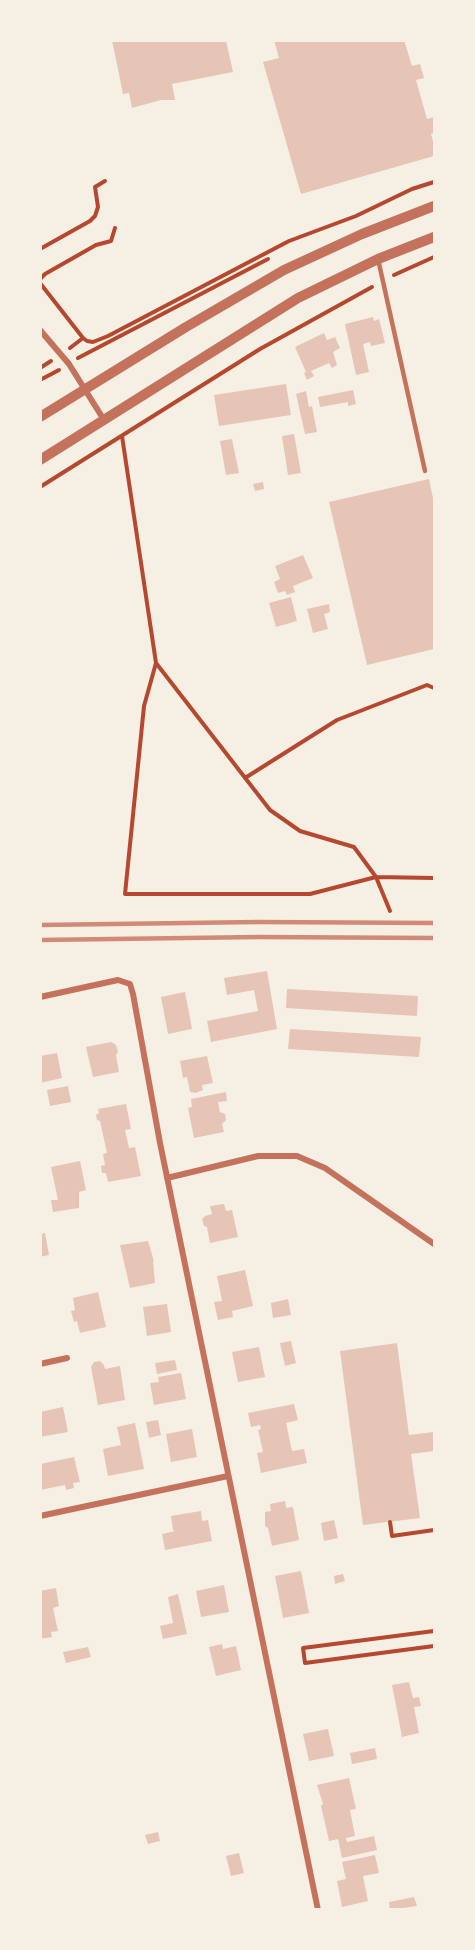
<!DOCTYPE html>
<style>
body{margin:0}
#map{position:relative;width:475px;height:1950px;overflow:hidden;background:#f6efe4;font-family:"Space Grotesk",sans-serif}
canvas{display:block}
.frame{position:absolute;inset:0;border:42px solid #f6efe4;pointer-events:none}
</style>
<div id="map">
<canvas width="475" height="1950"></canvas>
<div class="frame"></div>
</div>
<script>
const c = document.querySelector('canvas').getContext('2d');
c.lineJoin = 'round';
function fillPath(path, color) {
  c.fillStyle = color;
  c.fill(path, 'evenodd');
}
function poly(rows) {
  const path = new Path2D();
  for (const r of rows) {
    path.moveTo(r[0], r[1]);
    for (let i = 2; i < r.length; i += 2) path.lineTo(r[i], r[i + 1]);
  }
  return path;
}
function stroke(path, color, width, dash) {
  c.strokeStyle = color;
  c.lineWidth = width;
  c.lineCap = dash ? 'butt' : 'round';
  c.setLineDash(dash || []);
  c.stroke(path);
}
fillPath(poly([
 [112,40,226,40,233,72,172,84,175,100,161,100,132,108,129,93,123,94],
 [274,40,404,40,412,66,420,64,424,78,416,80,427,119,434,117,434,133,431,134,434,145,434,156,301,194,263,62,279,58],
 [373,317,374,321,379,319,385,343,371,346,370,342,363,344,369,372,356,375,345,324],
 [324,333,327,340,335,337,340,348,333,352,337,365,332,368,329,363,311,371,314,376,307,380,304,373,306,372,295,347],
 [286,384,291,415,219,426,214,395],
 [353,390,356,404,348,406,348,402,320,407,318,397],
 [306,391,309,407,312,406,317,432,305,434,296,394],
 [294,434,301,473,288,475,282,436],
 [232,439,239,473,226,475,220,441],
 [429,479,434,503,434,649,367,665,329,502],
 [263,482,264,489,255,491,253,484],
 [303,555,313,578,293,586,295,592,287,595,285,591,278,593,274,582,280,579,275,566],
 [291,597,297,621,276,627,269,603],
 [329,604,330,612,324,614,328,629,313,633,307,609],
 [267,971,277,1029,211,1042,207,1021,258,1011,254,990,227,995,224,978],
 [287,989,418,996,417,1016,286,1008],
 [185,992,192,1029,168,1034,161,997],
 [290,1029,421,1037,419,1057,288,1049],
 [111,1042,116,1045,118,1052,116,1055,119,1072,93,1077,86,1047],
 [57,1053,62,1078,40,1083,40,1056],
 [207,1056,213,1083,202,1085,203,1090,196,1093,190,1092,187,1077,183,1078,180,1061],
 [68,1086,71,1102,50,1106,47,1090],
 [226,1092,227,1101,218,1102,220,1112,225,1114,226,1120,222,1124,224,1132,194,1138,188,1108,192,1107,191,1099],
 [126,1104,131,1129,125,1130,129,1148,135,1147,141,1176,108,1182,106,1173,102,1173,101,1166,105,1165,103,1154,107,1153,100,1121,97,1120,96,1115,99,1113,98,1109],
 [80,1161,86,1190,79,1192,79,1208,53,1212,51,1200,58,1200,51,1167],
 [224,1204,226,1211,232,1210,238,1237,210,1243,207,1227,204,1226,202,1219,205,1216,212,1214,210,1206],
 [45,1233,49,1255,40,1257,40,1234],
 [148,1241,154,1261,153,1261,155,1283,130,1288,120,1245],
 [245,1270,253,1306,232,1311,233,1317,218,1320,214,1302,222,1301,217,1276],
 [98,1292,106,1327,80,1333,77,1321,74,1322,71,1311,75,1310,73,1298],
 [288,1299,291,1315,273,1318,271,1303],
 [167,1304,171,1332,147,1336,143,1307],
 [291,1341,296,1363,285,1366,280,1343],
 [397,1343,409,1435,434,1432,434,1451,411,1454,420,1518,363,1525,340,1351],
 [259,1347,265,1377,238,1382,232,1352],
 [175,1360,177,1370,157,1374,155,1363],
 [100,1361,104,1365,105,1369,120,1366,125,1400,98,1405,91,1367,94,1362],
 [181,1373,186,1399,154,1405,150,1383,159,1382,158,1377],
 [294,1404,298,1420,286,1423,292,1451,304,1449,307,1463,261,1473,257,1453,263,1452,258,1430,261,1429,260,1425,251,1427,248,1413],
 [63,1407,68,1432,40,1437,40,1412],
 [158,1420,161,1435,149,1438,146,1422],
 [135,1423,144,1469,108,1476,103,1449,121,1445,117,1427],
 [192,1429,197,1457,171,1462,166,1434],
 [74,1457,80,1482,73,1483,74,1488,66,1490,65,1485,40,1490,40,1464],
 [285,1501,286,1508,293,1507,299,1540,272,1546,268,1528,265,1526,265,1512,271,1511,270,1504],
 [201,1511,202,1521,208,1520,212,1541,165,1550,162,1534,175,1531,173,1530,171,1516],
 [334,1520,338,1538,324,1541,321,1523],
 [301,1571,309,1613,283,1618,275,1576],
 [343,1574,345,1581,335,1584,334,1576],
 [224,1585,229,1612,201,1617,196,1591],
 [56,1588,59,1606,53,1608,58,1631,51,1632,52,1637,40,1639,40,1591],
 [178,1594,187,1634,163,1639,160,1626,173,1623,168,1597],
 [222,1644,223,1649,236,1646,241,1670,216,1676,209,1647],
 [88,1647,91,1657,66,1663,63,1652],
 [409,1682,413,1698,419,1697,421,1706,414,1707,419,1733,402,1737,392,1685],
 [328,1729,334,1756,309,1761,303,1734],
 [375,1748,377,1759,352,1764,350,1753],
 [349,1778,356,1809,350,1810,355,1836,346,1838,347,1842,374,1836,377,1850,342,1858,338,1839,329,1841,321,1806,323,1804,317,1785],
 [158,1832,160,1841,148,1844,145,1835],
 [239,1853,244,1873,231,1876,226,1856],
 [375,1855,379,1873,363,1876,368,1901,342,1907,337,1881,346,1879,342,1862],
 [414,1897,417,1906,390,1910,389,1902]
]), '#e6c5b7');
stroke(poly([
 [40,249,90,221,95,216,98,207,95,187,105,181],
 [394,275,434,257],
 [40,279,45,274,96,245,111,241,115,228],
 [40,283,83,338,87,341,93,342,108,336,289,241,356,216,412,189,434,182],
 [70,348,83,338],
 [78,358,268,259],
 [40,368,51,361],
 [40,380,59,370],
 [122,436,156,663,270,810,300,831,354,847,376,877,434,878],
 [40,487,260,349,372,287],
 [156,663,144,706,125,894,310,894,376,877,390,911],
 [245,778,337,720,427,685,434,688],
 [390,1522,392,1536,434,1530],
 [434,1631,303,1648,305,1663,434,1646]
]), '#b5482f', 4);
stroke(poly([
 [378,259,425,471]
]), '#c5725c', 4.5);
stroke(poly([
 [40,330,69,364,104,420],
 [40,997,118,980,130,984,133,994,160,1143,318,1910],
 [167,1178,258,1156,297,1156,325,1168,434,1244],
 [40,1364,67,1358],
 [40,1516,228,1476]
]), '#c5725c', 6);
stroke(poly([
 [40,417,186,327,284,270,362,234,434,206],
 [40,460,298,298,378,259,434,237]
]), '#c5725c', 10);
stroke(poly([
 [40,925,258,922,434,923],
 [40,940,259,937,434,938]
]), '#cf8b77', 4.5);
</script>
